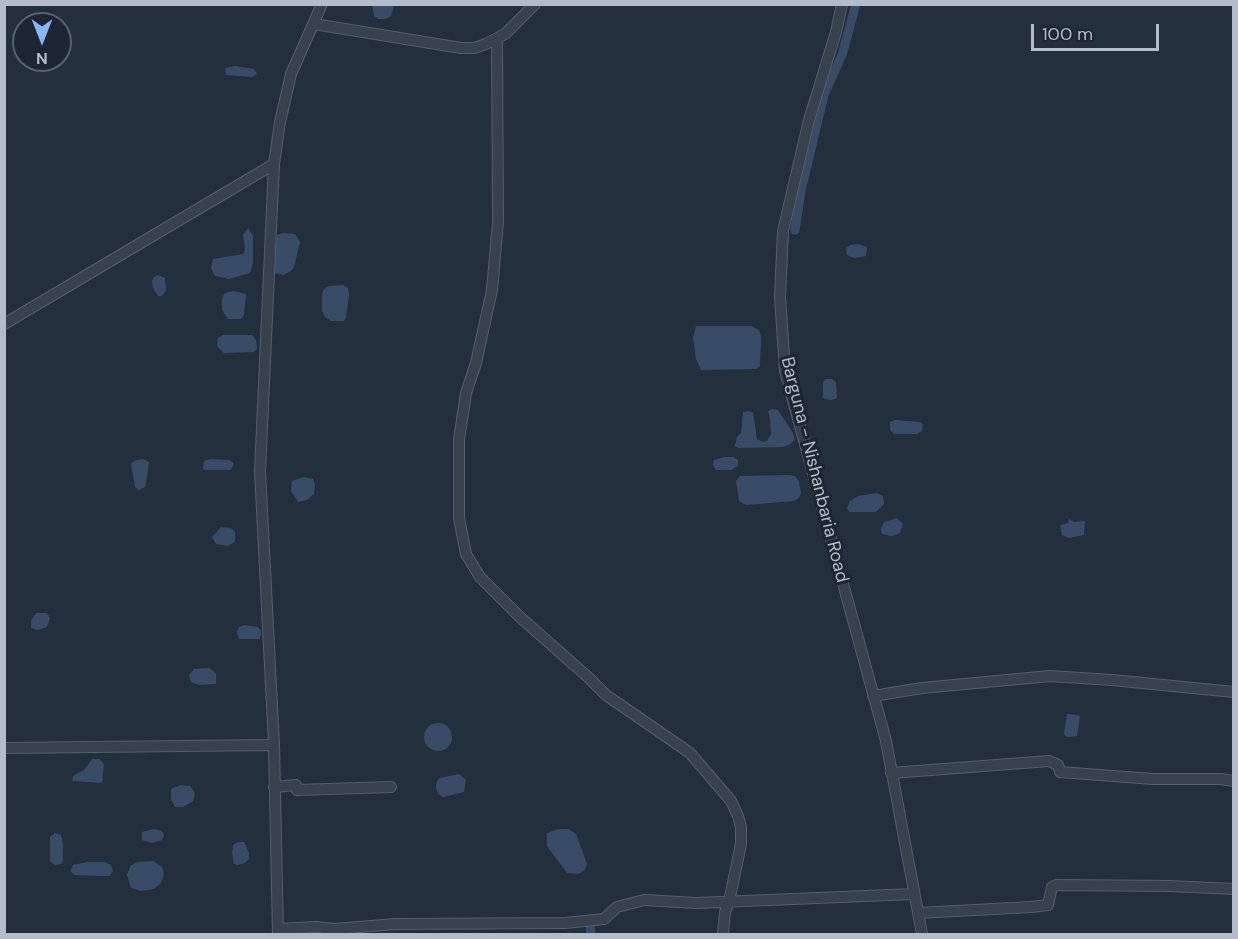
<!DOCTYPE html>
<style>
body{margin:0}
#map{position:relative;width:1238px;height:939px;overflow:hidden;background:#242f3e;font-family:"DM Sans",sans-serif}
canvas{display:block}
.frame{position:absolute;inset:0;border:6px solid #b4bcc9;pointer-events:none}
.north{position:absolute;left:12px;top:12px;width:60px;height:60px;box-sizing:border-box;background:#1d2633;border:2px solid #59626f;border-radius:50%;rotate:180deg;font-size:16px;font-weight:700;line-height:24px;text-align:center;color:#b4bcc9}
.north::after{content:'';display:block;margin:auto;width:21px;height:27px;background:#8ab4f8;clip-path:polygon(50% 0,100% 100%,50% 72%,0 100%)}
.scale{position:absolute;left:1031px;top:24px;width:128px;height:27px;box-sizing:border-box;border:3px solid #b4bcc9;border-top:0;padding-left:8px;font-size:18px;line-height:21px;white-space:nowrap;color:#b4bcc9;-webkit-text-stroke:4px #1d2633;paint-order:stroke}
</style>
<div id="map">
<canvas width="1238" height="939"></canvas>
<div class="frame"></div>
<div class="north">N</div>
<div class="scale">100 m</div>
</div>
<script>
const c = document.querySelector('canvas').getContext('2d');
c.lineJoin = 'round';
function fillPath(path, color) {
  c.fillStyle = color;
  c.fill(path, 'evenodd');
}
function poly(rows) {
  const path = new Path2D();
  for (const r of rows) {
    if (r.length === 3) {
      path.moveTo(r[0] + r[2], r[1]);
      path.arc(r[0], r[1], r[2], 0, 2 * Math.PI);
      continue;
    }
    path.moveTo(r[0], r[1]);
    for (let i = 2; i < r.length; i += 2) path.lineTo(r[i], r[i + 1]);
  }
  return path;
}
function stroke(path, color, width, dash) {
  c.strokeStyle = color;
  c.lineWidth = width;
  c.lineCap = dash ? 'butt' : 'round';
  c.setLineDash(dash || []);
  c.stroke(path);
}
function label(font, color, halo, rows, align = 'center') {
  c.font = font + ' "DM Sans",sans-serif';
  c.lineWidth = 6;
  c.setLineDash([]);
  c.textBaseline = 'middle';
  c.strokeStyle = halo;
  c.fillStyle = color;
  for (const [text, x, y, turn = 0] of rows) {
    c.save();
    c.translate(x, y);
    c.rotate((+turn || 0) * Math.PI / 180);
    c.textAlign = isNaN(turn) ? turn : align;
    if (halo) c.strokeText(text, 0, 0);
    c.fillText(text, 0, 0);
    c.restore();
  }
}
fillPath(poly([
 [372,5,394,5,393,10,391,16,385,19,378,19,374,16],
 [235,66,254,69,257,74,252,77,226,75,225,68],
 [248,228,253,236,253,263,250,273,229,279,215,276,211,268,213,259,243,254,245,250,243,235],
 [283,233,295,234,300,242,294,267,291,271,283,275,275,273,273,264,277,235],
 [858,244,867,247,866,256,854,258,847,255,846,248,850,245],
 [158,275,165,278,166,291,162,296,158,296,153,288,152,281,154,277],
 [343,285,348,288,349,295,346,317,344,321,331,321,325,317,322,311,322,294,324,289,329,286],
 [233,291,246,294,244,315,241,319,228,319,222,310,222,298,225,293],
 [696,326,751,326,759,330,761,337,760,366,756,369,701,370,696,359,693,338],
 [223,335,252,335,256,340,257,349,254,352,224,353,217,346,218,338],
 [826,379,832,379,836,382,837,397,835,399,830,400,823,398,823,382],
 [772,409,778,410,792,431,795,439,791,444,783,447,738,448,735,446,737,437,741,433,743,412,748,411,753,412,757,439,763,442,767,441,771,434,770,418,768,411],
 [895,420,920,422,923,424,922,431,917,434,894,434,890,430,890,422],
 [724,457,734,457,738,460,738,466,731,470,716,470,713,465,714,460],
 [143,459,149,462,146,483,145,487,139,490,135,487,131,463,137,460],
 [211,459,230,460,234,464,231,470,205,470,203,469,204,461],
 [788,475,795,476,799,482,801,493,799,498,794,501,746,505,739,501,736,481,740,476],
 [304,477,313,479,315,485,314,494,307,500,298,502,291,491,292,481],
 [877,493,883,496,884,504,876,512,849,512,847,508,850,501,858,496],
 [897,518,903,524,900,533,892,536,882,534,881,529,884,522],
 [1069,519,1074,522,1085,521,1084,535,1069,538,1062,535,1060,525,1068,523],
 [221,527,231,528,235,532,235,542,227,546,216,544,212,537],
 [36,613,47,613,50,618,47,627,38,630,31,628,31,621],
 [244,625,258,627,261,631,261,636,259,639,239,639,237,632,239,627],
 [209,668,216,673,216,684,199,685,191,682,189,675,194,669],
 [1067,714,1078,715,1080,717,1077,736,1067,737,1064,734],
 [438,737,14],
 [92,759,100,759,104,764,102,783,72,781,73,776,84,770],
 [459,774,466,780,464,792,443,797,438,794,436,787,437,781,440,778],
 [180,785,190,786,195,793,193,801,183,807,175,807,171,799,171,789],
 [154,829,162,831,164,836,162,840,152,843,142,840,142,832],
 [558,829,568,829,576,834,587,864,584,871,578,874,567,873,547,846,547,833],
 [55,833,61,835,63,843,63,860,61,864,55,865,50,861,50,837],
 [238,842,244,842,249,853,249,859,245,863,238,865,234,864,232,853,233,845],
 [153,861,162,867,164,874,161,883,154,889,141,891,131,888,127,875,131,865,138,862],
 [88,862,105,862,111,865,113,871,109,876,99,876,75,875,70,871,73,865]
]), '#394c67');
stroke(poly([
 [795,230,801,191,824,95,842,55,856,4],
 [590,926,591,934]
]), '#394c67', 9);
const minor = poly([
 [842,4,836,32,809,120,783,231,780,297,785,371,886,741,922,934],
 [314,24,461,48,474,48,486,44,505,34,535,4],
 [497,39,498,222,492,290,476,363,466,393,459,440,459,518,466,554,480,577,521,618,589,678,606,695,690,753,731,801,738,816,741,827,741,844,729,902,725,912,723,934],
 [4,324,274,164],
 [873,696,922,688,1050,676,1112,680,1234,692],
 [4,748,274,745],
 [891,773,1049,761,1058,765,1060,772,1153,779,1221,779,1234,781],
 [274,787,296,785,297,790,391,787],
 [918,913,1031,907,1048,905,1052,887,1056,885,1169,886,1234,889],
 [278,929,316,927,335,929,395,924,565,923,604,919,617,907,644,900,696,903,914,894],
 [278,934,274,745,260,471,274,164,280,122,291,74,322,4]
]);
stroke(minor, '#565f6c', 12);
stroke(minor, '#38414e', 10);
label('18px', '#b4bcc9', '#1d2633', [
 ["Barguna - Nishanbaria Road",814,470,76]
]);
</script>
